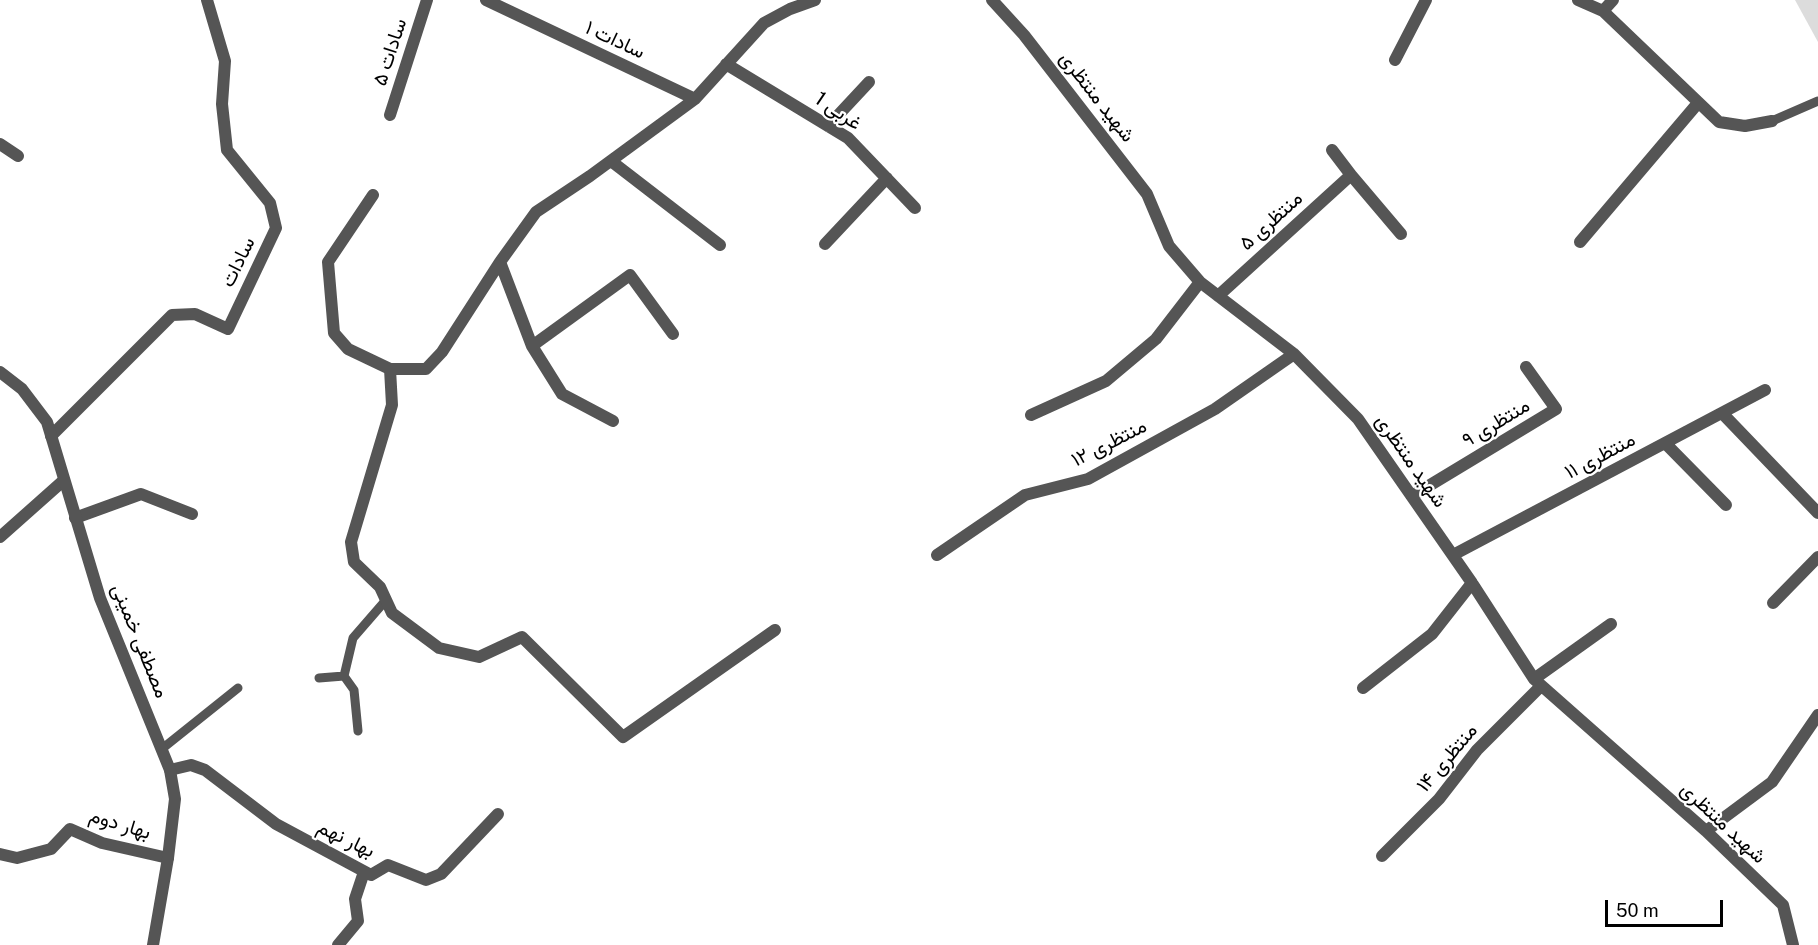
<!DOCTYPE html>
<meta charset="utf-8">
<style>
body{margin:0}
#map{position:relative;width:1818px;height:945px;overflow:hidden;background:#fff;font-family:"Public Sans",sans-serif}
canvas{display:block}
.scale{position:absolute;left:1605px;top:900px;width:118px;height:27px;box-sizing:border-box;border:3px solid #000;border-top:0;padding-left:8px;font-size:18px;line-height:21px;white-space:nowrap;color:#000;-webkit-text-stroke:4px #fff;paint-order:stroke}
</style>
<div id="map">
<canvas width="1818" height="945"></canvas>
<div class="scale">50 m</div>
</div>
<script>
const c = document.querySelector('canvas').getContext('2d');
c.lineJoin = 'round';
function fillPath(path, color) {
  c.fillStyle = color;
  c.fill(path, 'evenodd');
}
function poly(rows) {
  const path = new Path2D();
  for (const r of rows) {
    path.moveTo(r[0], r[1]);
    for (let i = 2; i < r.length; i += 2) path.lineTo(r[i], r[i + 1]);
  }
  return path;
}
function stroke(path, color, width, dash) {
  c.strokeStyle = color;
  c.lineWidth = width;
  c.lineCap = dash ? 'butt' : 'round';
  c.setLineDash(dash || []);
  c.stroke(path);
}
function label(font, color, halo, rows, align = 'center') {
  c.font = font + ' "Public Sans",Vazirmatn,sans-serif';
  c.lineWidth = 4.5;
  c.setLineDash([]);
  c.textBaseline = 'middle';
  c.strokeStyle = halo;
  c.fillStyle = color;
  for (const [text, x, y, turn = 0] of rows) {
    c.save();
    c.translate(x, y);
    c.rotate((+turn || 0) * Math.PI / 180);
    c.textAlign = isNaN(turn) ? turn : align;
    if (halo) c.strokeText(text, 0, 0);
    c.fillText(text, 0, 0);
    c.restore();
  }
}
fillPath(poly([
 [1795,0,1818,0,1818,42]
]), '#dcdcdc');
stroke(poly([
 [1772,121,1818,101],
 [344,676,354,690,358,731],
 [319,678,344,676,353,638,386,600],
 [163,748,238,688]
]), '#555', 9);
stroke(poly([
 [486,0,695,99],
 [992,0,1024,35,1147,194,1169,246,1200,282,1294,354,1358,419,1472,583,1534,679,1706,831,1783,905,1793,945],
 [1578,0,1603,11,1719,122,1745,126,1772,121],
 [1603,11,1613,0],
 [1395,60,1426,0],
 [726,64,848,138,915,208],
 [390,115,427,0],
 [828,126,869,82],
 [0,144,18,156],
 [1332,150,1351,175,1401,234],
 [611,161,720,245],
 [373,195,328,262,334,333,348,349,390,369,426,369,442,352,500,262,536,212,590,176,695,99,764,23,790,9,815,0],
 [1580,242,1698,103],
 [825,244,887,178],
 [500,262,532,346,562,394,613,421],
 [1218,296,1351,175],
 [532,346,630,275,673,334],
 [390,369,392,405,351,542,354,562,380,587,392,613,439,648,479,657,522,637,623,737,775,630],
 [1722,413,1818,513],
 [1031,415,1106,381,1156,339,1200,282],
 [51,436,172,315,195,314,228,329,276,228,270,203,227,150,222,104,225,61,207,0],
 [1665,443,1726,505],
 [1412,496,1556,409,1526,367],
 [75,518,141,494,192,514],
 [0,537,63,481],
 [937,555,1025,495,1088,479,1215,409,1294,354],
 [1453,555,1765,390],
 [1773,603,1818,557],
 [1534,679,1611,624],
 [1363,688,1432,634,1472,583],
 [170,770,191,765,205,770,276,824,371,875,388,865,426,880,441,874,498,814],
 [1706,831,1772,782,1818,715],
 [0,854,17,858,51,849,70,829,102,843,168,858],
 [1382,856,1439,799,1477,750,1541,686],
 [338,945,358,921,355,899,364,872]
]), '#555', 12);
stroke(poly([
 [0,372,22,389,47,422,100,598,170,770,175,799,168,858,153,945]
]), '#555', 12);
label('20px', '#000', '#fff', [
 ["سادات ۱",615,40,25],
 ["سادات ۵",390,52,-72],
 ["شهید منتظری",1097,97,52],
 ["غربی 1",838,111,34],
 ["منتظری ۵",1271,221,-42],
 ["سادات",238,262,-64],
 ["منتظری ۹",1496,423,-31],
 ["منتظری ۱۲",1109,443,-27],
 ["منتظری ۱۱",1600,456,-28],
 ["شهید منتظری",1411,461,55],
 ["مصطفی خمینی",140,641,68],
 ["منتظری ۱۴",1447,758,-50],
 ["شهید منتظری",1723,823,43],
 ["بهار دوم",120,824,17],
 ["بهار نهم",346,839,26]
]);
</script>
